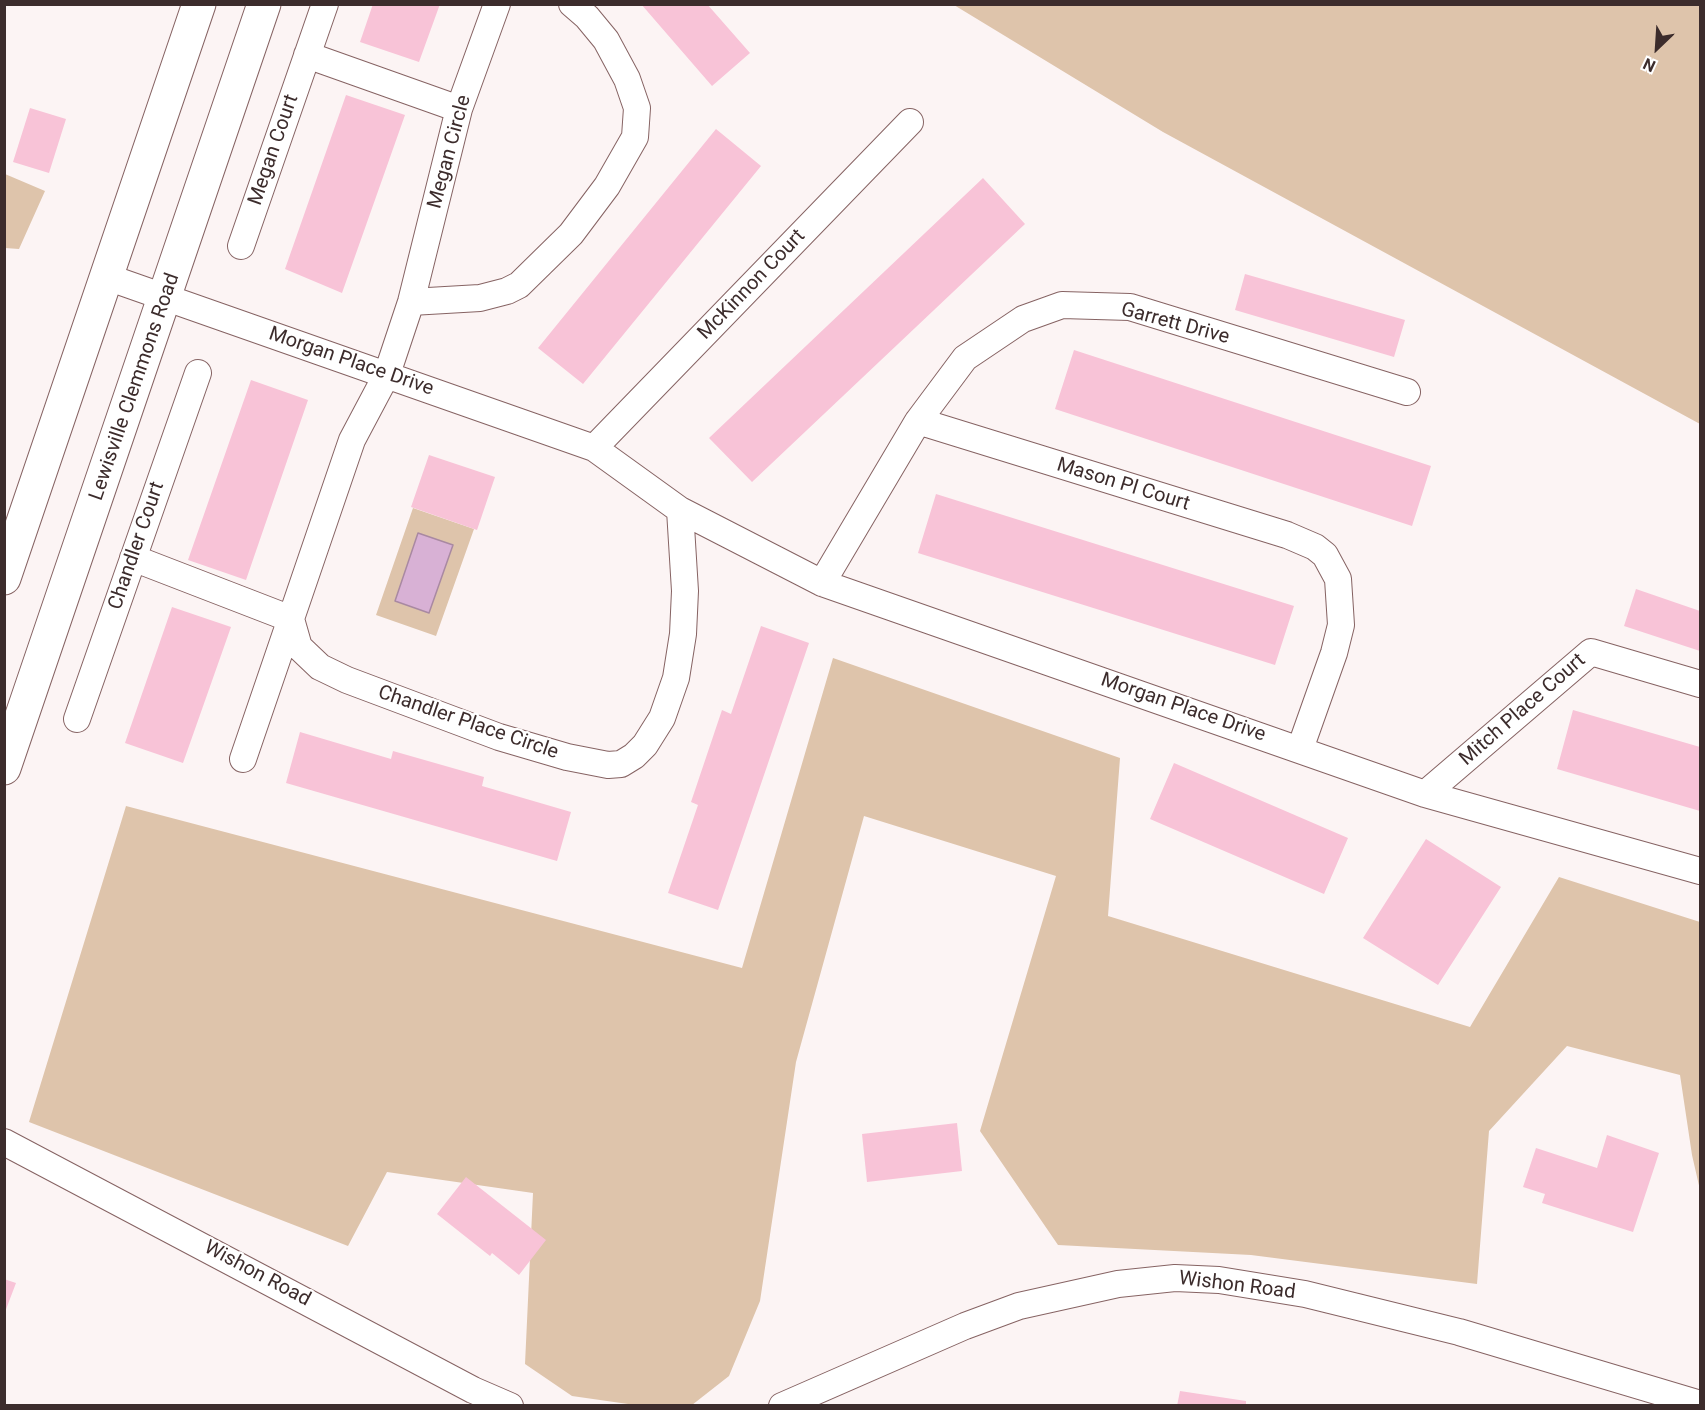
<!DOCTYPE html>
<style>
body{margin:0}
#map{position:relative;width:1705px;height:1410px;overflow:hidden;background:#fcf4f4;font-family:Roboto,sans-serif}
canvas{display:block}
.frame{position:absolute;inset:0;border:6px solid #3c2c2c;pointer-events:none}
.north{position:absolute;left:1627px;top:18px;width:60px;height:60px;-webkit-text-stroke:4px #fff;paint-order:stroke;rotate:205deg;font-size:16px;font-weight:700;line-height:24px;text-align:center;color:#3c2c2c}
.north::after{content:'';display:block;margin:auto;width:21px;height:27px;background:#3c2c2c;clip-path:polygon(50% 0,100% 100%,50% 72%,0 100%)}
</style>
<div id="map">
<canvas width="1705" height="1410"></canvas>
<div class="frame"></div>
<div class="north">N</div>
</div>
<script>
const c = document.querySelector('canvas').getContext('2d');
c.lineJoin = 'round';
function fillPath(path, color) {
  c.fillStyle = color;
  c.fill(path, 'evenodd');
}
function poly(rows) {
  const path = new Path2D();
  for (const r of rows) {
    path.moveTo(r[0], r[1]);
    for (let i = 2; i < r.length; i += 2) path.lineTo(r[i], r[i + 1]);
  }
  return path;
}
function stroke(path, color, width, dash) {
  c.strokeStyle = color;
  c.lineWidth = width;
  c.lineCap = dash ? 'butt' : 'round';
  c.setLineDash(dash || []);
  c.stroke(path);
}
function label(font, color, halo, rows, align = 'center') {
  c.font = font + ' Roboto,sans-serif';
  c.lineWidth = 4.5;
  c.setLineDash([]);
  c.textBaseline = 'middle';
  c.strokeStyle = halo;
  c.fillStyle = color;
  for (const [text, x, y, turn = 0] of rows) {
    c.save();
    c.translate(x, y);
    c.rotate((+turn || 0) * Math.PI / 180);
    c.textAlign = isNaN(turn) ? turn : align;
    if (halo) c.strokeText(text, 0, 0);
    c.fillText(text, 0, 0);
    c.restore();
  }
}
fillPath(poly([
 [954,5,1700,5,1700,424,1163,132],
 [5,174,45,191,19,249,5,248],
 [413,508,474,529,436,636,376,615],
 [833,658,1120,758,1108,916,1470,1027,1559,877,1700,922,1700,1190,1692,1155,1680,1075,1567,1046,1489,1131,1477,1284,1251,1255,1058,1245,980,1131,1056,876,864,816,796,1062,760,1301,729,1376,692,1405,635,1405,572,1396,525,1364,533,1193,387,1172,348,1246,29,1122,126,806,742,968]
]), '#dec4ab');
const water = poly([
 [418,533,453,545,429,613,395,601,418,533]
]);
fillPath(water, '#d8b1d5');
stroke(water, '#a989a2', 1.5);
fillPath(poly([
 [373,4,440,4,419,62,360,42],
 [641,4,707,4,750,53,712,86],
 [346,95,405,115,342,293,285,269],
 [30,108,66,119,49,173,13,162],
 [716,129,761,166,583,384,538,348],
 [983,178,1025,224,752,482,709,438],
 [1245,274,1405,320,1394,357,1235,310],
 [1074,350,1431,466,1412,526,1055,409],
 [251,380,308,400,246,580,188,560],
 [429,455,495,477,477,530,411,507],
 [936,494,1294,606,1275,665,918,553],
 [1636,589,1700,611,1700,651,1624,626],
 [172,607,231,627,183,763,125,743],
 [761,626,809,643,718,910,668,893,698,805,691,802,722,710,731,714],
 [1573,710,1700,747,1700,811,1557,769],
 [300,732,391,759,393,751,484,777,482,786,571,812,557,861,286,783],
 [1174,763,1348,838,1324,894,1150,819],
 [1426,839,1501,887,1438,985,1363,938],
 [957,1123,962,1171,867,1182,862,1134],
 [1607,1135,1659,1153,1633,1232,1542,1203,1545,1194,1523,1187,1536,1148,1597,1168],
 [466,1177,546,1240,519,1275,492,1253,490,1256,437,1214],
 [4,1279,16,1283,5,1312,4,1312],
 [1180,1391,1246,1401,1246,1406,1177,1406]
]), '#f8c3d7');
const street = poly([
 [307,55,459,109],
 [241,246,325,4],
 [107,277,594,448,680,510,685,591,683,634,676,678,662,718,645,745,634,756,621,764,608,765,567,757,499,737,347,680,320,667,299,647,291,619,133,558],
 [411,302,480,298,507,291,519,285,571,234,607,186,635,137,637,108,627,79,606,40,587,17,572,4],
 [918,421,1287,535,1315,547,1325,555,1338,579,1341,625,1334,653,1300,749],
 [594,448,910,122],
 [680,510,822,583,1425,794,1700,871],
 [822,583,918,421,965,358,1023,319,1062,305,1130,307,1407,392],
 [77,719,198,373],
 [243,759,352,440,387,374,411,302,459,109,497,4],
 [1425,794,1591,652,1700,684],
 [4,1142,473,1390,510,1406],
 [782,1406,965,1326,1019,1306,1118,1284,1175,1278,1219,1280,1305,1294,1459,1332,1700,1404]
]);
const primary = poly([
 [4,578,199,4],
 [4,768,264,4]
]);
stroke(street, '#866363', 28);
stroke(primary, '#866363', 35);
stroke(street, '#fff', 26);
stroke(primary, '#fff', 33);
label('20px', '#3c2c2c', '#fff', [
 ["Megan Court",274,150,-71],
 ["Megan Circle",450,152,-75],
 ["McKinnon Court",752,285,-46],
 ["Garrett Drive",1175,324,15],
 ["Morgan Place Drive",351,362,19],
 ["Lewisville Clemmons Road",135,387,-71],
 ["Mason Pl Court",1123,485,17],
 ["Chandler Court",137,546,-71],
 ["Morgan Place Drive",1183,708,19],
 ["Mitch Place Court",1523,710,-41],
 ["Chandler Place Circle",468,723,19],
 ["Wishon Road",257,1274,28],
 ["Wishon Road",1237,1286,7]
]);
</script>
